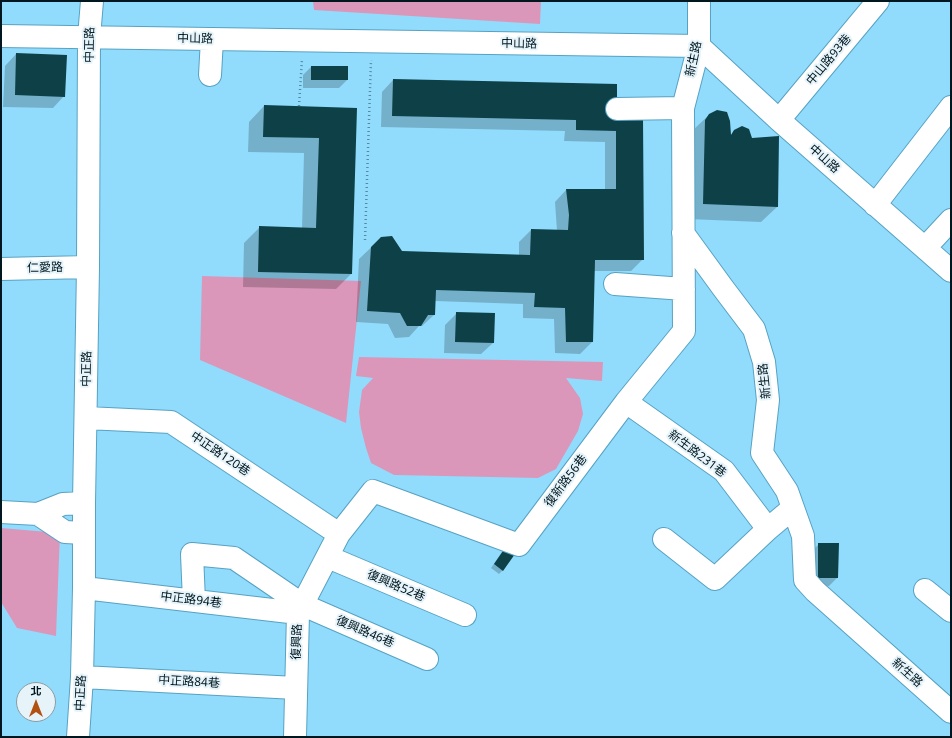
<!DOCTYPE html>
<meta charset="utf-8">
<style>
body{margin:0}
#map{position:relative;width:952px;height:738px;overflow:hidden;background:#91dcfd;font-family:"Noto Sans","Noto Sans TC",sans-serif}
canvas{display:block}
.frame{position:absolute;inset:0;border:2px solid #011720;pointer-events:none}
.north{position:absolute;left:16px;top:682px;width:40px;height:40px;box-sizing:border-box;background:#e6f4fa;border:1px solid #8a9ca3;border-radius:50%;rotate:0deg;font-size:11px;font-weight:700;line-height:16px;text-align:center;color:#011720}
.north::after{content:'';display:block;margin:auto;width:14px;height:18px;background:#b25112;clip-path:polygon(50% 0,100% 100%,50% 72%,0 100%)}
</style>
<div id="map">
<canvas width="952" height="738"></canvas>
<div class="frame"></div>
<div class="north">北</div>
</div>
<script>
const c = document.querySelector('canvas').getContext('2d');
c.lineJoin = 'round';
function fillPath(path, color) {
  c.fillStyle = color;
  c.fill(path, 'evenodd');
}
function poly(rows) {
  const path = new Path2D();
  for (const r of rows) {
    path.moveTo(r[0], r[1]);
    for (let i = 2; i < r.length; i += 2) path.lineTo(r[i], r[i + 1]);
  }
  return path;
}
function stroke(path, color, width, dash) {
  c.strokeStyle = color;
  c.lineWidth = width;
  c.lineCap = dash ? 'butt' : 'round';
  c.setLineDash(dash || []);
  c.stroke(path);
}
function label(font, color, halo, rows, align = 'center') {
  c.font = font + ' "Noto Sans","Noto Sans TC",sans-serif';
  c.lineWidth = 4;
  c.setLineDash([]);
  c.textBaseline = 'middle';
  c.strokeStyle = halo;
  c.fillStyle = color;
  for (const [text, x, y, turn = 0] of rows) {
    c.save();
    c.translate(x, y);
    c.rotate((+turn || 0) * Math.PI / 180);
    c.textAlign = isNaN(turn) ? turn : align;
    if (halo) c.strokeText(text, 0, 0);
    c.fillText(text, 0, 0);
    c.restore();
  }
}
fillPath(poly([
 [313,1,541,1,540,24,314,10],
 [202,276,361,281,346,423,200,360],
 [359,357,603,362,602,381,566,378,580,398,583,414,578,431,556,469,538,478,394,475,371,463,366,448,361,428,359,412,362,390,373,378,356,376],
 [1,528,60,533,56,636,17,628,1,602]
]), '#db97ba');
fillPath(poly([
 [16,54,64,96,53,108,3,107,5,66],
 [311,67,347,80,339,88,303,88,303,75],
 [393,80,616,120,643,259,631,271,594,271,592,342,580,354,555,353,554,319,523,318,523,304,435,301,434,315,422,326,419,326,409,337,395,338,388,324,356,322,359,259,381,238,402,252,519,255,519,242,531,230,557,231,555,202,566,190,605,190,605,142,564,141,565,131,381,127,382,92],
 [264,106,356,109,351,274,336,289,243,287,244,243,260,227,302,229,304,153,248,152,249,122],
 [709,115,730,136,735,130,751,139,778,137,777,207,761,222,688,219,693,130],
 [457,313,493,343,481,354,444,353,445,325],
 [819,544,837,578,829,586,811,585,811,552],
 [505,549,503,570,499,574,491,568,502,552]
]), '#0003');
fillPath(poly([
 [16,53,67,55,65,97,15,95],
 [311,66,348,66,348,80,311,80],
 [393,79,617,84,617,119,643,118,644,260,595,260,593,342,566,342,565,308,534,307,535,293,436,290,435,315,428,315,421,326,407,326,400,313,367,311,371,247,381,237,392,236,402,251,530,255,531,229,568,230,569,215,566,189,616,189,616,131,576,130,576,120,392,116],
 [264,105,357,108,352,274,258,272,259,226,316,228,319,138,263,137],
 [717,110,727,112,730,121,731,135,734,130,742,126,749,129,752,138,779,136,778,207,703,204,705,120,709,114],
 [456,312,495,313,494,343,455,342],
 [818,543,839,543,838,578,818,578],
 [505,548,515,554,503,571,494,564]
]), '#0d4047');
const minor = poly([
 [1,36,699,46,779,120,951,271],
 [210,75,212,39],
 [617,109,683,108],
 [779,120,878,1],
 [875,205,951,107],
 [683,233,723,288,754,329,764,362,768,400,762,453,787,491,803,536,805,580,815,591,951,712],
 [925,248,951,220],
 [1,269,88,267],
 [615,284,684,289],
 [626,402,724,471,768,529,793,508],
 [86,418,171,422,339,534],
 [1,512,38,514,63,504,84,503],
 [38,514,65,532,84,533],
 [664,539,715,579,768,529],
 [328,557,465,615],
 [84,588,298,613],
 [925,590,951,611],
 [194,601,192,554,234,558,303,605,427,659],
 [82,677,296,688],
 [78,737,82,677,84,588,84,503,88,267,89,37,92,1],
 [295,737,298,613,339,534,373,491,519,545,626,402,684,331,683,108,699,46,699,1]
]);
stroke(minor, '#57a2c2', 24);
stroke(poly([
 [299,106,302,59],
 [365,240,371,60]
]), '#54899f', 2.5, [1, 3]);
stroke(minor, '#fff', 22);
label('12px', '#011720', '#e6f4fa', [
 ["中山路",195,39,1],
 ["中山路",519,44,1],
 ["中正路",90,45,-89],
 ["新生路",694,59,-78],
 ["中山路93巷",829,60,-50],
 ["中山路",824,159,42],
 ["仁愛路",45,268,-1],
 ["中正路",87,369,-89],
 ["新生路",765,381,-96],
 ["中正路120巷",220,454,34],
 ["新生路231巷",697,454,37],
 ["復新路56巷",566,481,-53],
 ["復興路52巷",396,586,23],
 ["中正路94巷",191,600,7],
 ["復興路46巷",365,632,23],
 ["復興路",297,642,-88],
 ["新生路",907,673,42],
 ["中正路84巷",189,682,3],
 ["中正路",81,693,-87]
]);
</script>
